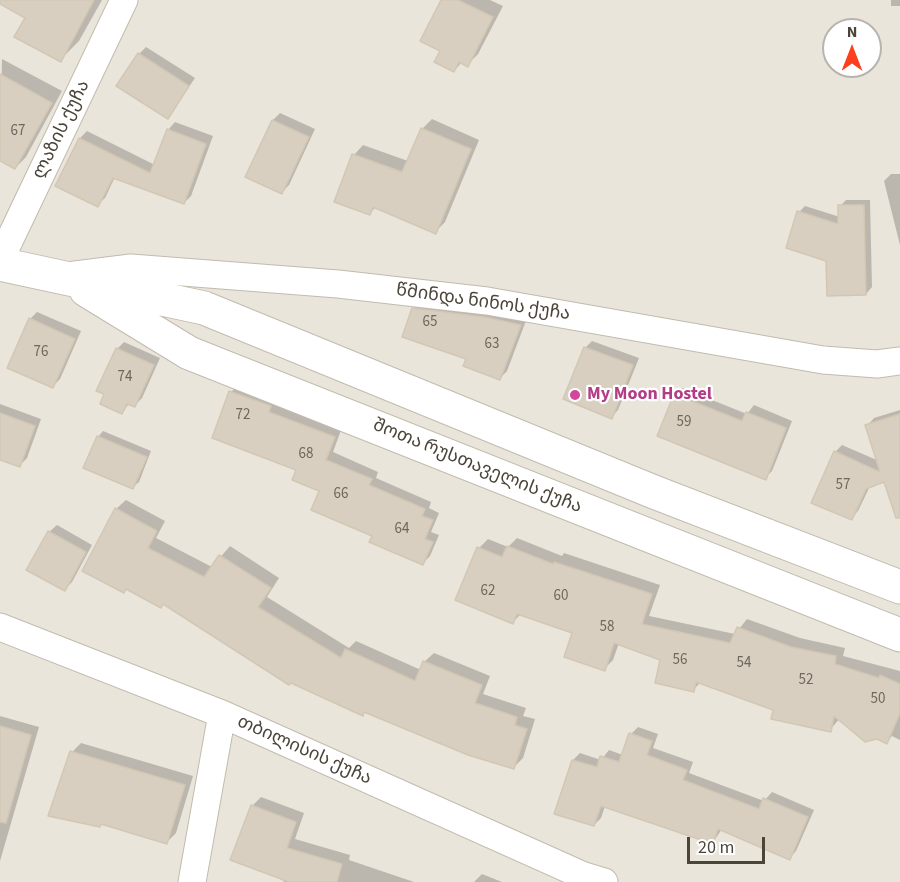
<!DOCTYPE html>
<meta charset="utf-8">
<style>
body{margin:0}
#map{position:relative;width:900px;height:882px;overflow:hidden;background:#f6f3ec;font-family:"Source Sans 3",sans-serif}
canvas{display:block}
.north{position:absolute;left:822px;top:18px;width:60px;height:60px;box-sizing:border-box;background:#fff;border:2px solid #b7b4b0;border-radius:50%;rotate:0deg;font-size:16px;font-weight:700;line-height:24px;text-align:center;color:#4b4439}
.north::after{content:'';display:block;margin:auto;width:21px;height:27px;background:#fc3f1d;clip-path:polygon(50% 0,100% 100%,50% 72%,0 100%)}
.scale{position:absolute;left:687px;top:837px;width:78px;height:27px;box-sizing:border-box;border:3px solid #4b4439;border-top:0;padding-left:8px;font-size:18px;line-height:21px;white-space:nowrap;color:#4b4439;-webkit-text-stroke:4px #fff;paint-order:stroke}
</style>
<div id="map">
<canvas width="900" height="882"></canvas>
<div class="north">N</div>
<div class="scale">20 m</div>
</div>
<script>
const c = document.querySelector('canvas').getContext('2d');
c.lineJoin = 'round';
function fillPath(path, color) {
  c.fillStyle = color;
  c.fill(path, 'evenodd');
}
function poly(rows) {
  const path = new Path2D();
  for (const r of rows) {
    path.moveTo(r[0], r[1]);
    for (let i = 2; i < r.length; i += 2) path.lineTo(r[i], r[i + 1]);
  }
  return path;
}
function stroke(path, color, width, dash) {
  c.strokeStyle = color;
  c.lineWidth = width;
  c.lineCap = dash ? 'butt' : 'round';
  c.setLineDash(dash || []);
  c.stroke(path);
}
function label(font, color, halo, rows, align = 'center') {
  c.font = font + ' "Source Sans 3","Noto Sans Georgian",sans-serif';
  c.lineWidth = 4.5;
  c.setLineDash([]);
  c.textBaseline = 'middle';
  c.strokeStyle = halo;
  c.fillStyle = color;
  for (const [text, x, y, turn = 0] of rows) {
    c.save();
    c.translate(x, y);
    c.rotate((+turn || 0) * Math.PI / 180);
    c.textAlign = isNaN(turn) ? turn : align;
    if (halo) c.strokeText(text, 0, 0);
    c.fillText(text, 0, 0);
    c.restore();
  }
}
fillPath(poly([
 [0,0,900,0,900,882,0,882],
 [834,30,870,30,870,66,834,66]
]), '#eae5da');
fillPath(poly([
 [9,0,102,0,79,41,60,60,27,17],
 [442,0,490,0,503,6,478,54,467,65,462,62,454,71,442,50],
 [891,0,900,0,900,6,891,6],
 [146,47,195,78,168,117,139,54],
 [2,59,62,91,26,157,15,168,0,159],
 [280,113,315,129,289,185,282,192,247,177,273,120],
 [432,119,479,140,445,222,435,232,376,207,370,213,336,201,354,155,363,145,408,161,422,129],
 [175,122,213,136,191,196,184,203,115,177,105,198,97,205,57,185,80,138,87,131,155,165,168,130],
 [891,174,900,174,900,245,884,181],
 [846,200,870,200,872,287,866,294,828,260,799,212,805,206,840,217,840,206],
 [421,302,527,318,507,371,500,378,468,358,413,309],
 [37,312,81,331,60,379,53,386,30,319],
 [592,341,639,358,618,410,611,417,585,348],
 [124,342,160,358,142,398,135,405,130,403,122,412,117,349],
 [238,385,341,430,333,452,378,472,376,478,431,502,429,508,439,513,431,532,439,535,430,556,423,563,374,535,321,490,298,469,231,392],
 [682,388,747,414,754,405,792,421,772,471,765,478,675,395],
 [0,404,41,419,27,458,20,465,0,458],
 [900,410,900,476,870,486,858,511,851,518,835,452,842,445,879,461,867,426,874,418],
 [103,431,151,451,139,482,133,487,98,437],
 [126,500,165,521,156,538,212,567,230,546,279,578,267,597,349,648,356,641,421,670,424,662,434,653,490,676,483,694,526,708,523,716,535,719,523,758,514,767,365,711,363,714,164,602,127,588,124,591,116,509],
 [57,525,92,545,72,582,65,589,49,532],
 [517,538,562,556,564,553,660,585,649,616,735,634,747,619,800,638,845,648,843,656,900,671,900,740,892,736,887,742,840,718,830,730,701,682,693,690,662,659,619,643,613,660,604,669,574,632,521,614,513,622,457,600,479,548,488,539,508,547],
 [0,716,39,727,0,861],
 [638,727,658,734,653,748,693,762,689,773,764,801,772,792,814,810,796,851,789,858,722,829,713,842,605,806,601,818,594,825,573,760,580,753,601,760,609,750,623,755,631,734],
 [81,743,193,776,176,833,167,842,72,752],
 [261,797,304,813,295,839,350,855,349,860,414,882,284,882,252,806],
 [482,874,502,882,474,882]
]), '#0003');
const building = poly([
 [0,0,94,0,61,62,14,37,25,18,0,4,0,0],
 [441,0,458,0,493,17,468,67,459,62,454,72,434,62,440,51,420,41,441,0],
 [138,53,189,86,168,119,116,86,138,53],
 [0,74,52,103,15,169,0,161,0,74],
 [272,120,309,137,282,194,245,177,272,120],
 [421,128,471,149,436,234,373,207,370,215,334,202,352,154,402,172,421,128],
 [167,129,206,144,184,204,113,178,98,207,55,186,79,138,150,173,167,129],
 [838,205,864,205,866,295,827,296,826,261,786,248,797,211,838,224,838,205],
 [412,308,485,317,521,325,500,380,463,366,466,359,402,337,412,308],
 [29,318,75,339,53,388,7,368,29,318],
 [584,347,633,365,612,419,563,399,584,347],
 [116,348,154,365,135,407,127,404,122,414,100,404,104,394,96,391,116,348],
 [229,391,271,406,269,412,335,437,326,460,372,479,369,485,425,509,422,516,433,520,425,539,433,542,423,565,369,542,372,536,311,510,319,491,292,480,296,470,212,438,229,391],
 [674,394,742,421,746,412,786,428,766,480,657,436,674,394],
 [0,413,35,426,20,467,0,460,0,413],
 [900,414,900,518,896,518,884,482,866,489,852,520,811,503,834,451,880,472,865,425,900,414],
 [97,436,147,457,133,489,83,468,97,436],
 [115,508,157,531,148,548,204,577,219,555,271,588,258,607,341,658,345,649,415,681,423,661,482,685,475,703,517,717,515,725,527,729,514,769,468,755,364,712,363,716,291,683,289,685,163,604,161,608,126,589,124,593,82,571,115,508],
 [48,531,86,552,65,591,26,570,48,531],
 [507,546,553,564,554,562,652,594,642,624,730,643,737,627,791,647,836,656,835,664,879,678,880,675,900,684,900,713,887,744,877,739,865,742,834,716,831,732,771,719,773,710,696,682,694,692,655,683,660,660,614,643,605,671,564,657,572,633,517,614,513,624,455,600,477,547,502,557,507,546],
 [0,726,31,735,6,823,0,822,0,726],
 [629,733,652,741,647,755,687,770,683,780,759,809,763,798,808,817,790,860,718,829,713,844,601,806,594,826,554,814,572,760,597,767,600,756,619,762,629,733],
 [70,751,185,785,167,844,101,824,100,827,48,816,70,751],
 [251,805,296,822,287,848,342,864,337,882,289,882,230,860,251,805]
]);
fillPath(building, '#d8cfc1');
stroke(building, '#d3c7b4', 1.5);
const minor = poly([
 [0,260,124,0],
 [75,275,131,268,338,284,487,301,823,360,877,364,900,361],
 [0,627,222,714,584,876,604,882],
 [192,882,222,714]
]);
const tertiary = poly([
 [0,264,204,308,654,492,900,587],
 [86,290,189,353,900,635]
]);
stroke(minor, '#c2bbae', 29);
stroke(tertiary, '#c2bbae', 35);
stroke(minor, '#fff', 27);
stroke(tertiary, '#fff', 33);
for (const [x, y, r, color] of [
 [575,395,6,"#d1479c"]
]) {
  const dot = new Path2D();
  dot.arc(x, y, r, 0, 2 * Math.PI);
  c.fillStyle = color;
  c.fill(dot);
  stroke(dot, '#fff', 2);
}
label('15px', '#6e675b', null, [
 ["67",18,132],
 ["65",430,323],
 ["63",492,345],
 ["76",41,353],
 ["74",125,378],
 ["72",243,416],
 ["59",684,423],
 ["68",306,455],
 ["57",843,486],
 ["66",341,495],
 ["64",402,530],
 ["62",488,592],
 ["60",561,597],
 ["58",607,628],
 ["56",680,661],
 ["54",744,664],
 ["52",806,681],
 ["50",878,700]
]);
label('18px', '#4b4439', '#fff', [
 ["ლაზის ქუჩა",62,130,-64],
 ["წმინდა ნინოს ქუჩა",483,303,8],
 ["შოთა რუსთაველის ქუჩა",477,467,22],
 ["თბილისის ქუჩა",304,751,24]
]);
label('bold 18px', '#b23c85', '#fff', [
 ["My Moon Hostel",587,395]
], 'left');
</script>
